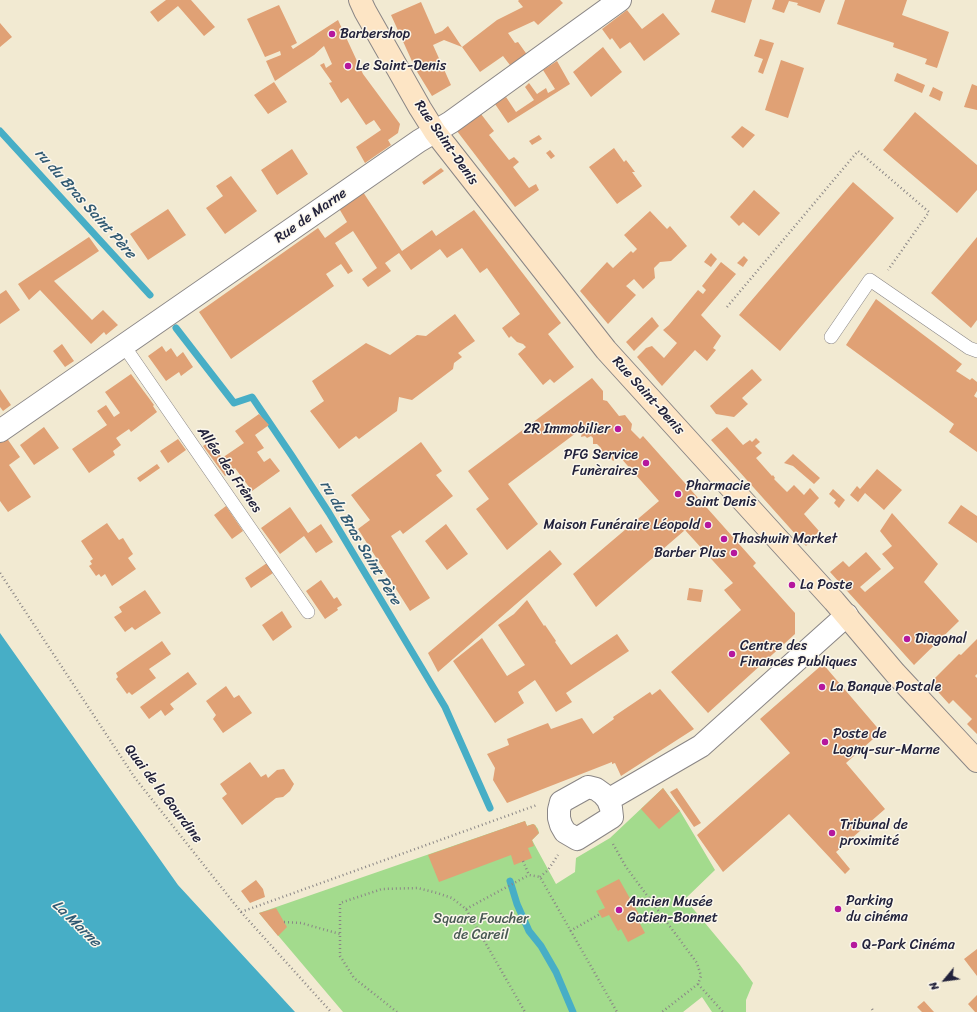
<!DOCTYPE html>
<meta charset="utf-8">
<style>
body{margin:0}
#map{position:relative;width:977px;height:1012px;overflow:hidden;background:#f2ead2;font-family:Sriracha,sans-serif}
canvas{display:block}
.north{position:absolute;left:925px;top:960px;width:40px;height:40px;-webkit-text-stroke:3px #fbf7ec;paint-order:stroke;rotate:241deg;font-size:11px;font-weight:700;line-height:16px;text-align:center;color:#22223b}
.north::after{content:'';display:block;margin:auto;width:14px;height:18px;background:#22223b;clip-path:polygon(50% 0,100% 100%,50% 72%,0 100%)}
</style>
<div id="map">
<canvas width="977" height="1012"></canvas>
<div class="north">N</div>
</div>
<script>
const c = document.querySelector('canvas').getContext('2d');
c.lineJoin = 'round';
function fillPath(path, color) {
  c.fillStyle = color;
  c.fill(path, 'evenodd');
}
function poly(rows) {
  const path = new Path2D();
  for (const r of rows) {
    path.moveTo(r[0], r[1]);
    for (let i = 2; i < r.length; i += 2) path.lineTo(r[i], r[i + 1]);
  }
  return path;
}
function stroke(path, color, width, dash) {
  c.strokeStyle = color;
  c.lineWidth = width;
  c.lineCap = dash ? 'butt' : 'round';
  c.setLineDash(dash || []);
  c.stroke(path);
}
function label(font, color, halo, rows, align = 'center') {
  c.font = font + ' Sriracha,sans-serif';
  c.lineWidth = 3;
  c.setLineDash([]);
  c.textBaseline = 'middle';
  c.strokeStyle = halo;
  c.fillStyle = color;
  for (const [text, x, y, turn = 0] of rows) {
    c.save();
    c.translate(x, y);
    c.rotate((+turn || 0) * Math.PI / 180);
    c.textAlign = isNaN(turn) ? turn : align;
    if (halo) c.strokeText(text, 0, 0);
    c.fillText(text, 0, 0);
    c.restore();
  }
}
fillPath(poly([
 [663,788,680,811,715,870,685,899,740,965,753,983,746,1000,746,1012,712,1012,702,997,683,1012,343,1012,259,913,525,821,527,826,533,824,535,825,538,829,539,833,532,840,556,884,575,872,576,858,610,838]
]), '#a3db8d');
fillPath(poly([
 [0,633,178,885,295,1012,0,1012]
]), '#47aec6');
stroke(poly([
 [0,131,150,295],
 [176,328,234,403,252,397,292,456,329,513,445,707,490,808],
 [510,881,517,904,529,931,541,946,556,972,573,1012]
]), '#47aec6', 7);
fillPath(poly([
 [166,0,191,0,215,27,204,36,178,6,158,22,150,12],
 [519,0,560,0,563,3,538,25,534,21,508,33,515,43,518,42,528,56,513,69,503,56,480,72,462,47,497,20,523,7,518,1],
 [715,0,752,0,745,23,711,12],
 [775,0,825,0,820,13,797,5,798,3,789,1,784,13,772,9],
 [845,0,907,0,902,15,949,32,937,68,925,64,927,59,893,47,894,43,837,24],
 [421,2,435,34,442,31,448,26,462,47,444,40,433,45,451,85,432,96,416,70,391,15],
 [279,5,297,43,291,46,293,49,338,20,363,74,400,124,398,133,388,140,391,145,365,163,356,147,381,130,374,120,366,125,348,98,341,103,329,83,332,82,320,65,324,63,326,68,332,64,324,46,314,55,275,81,266,61,281,55,280,51,265,57,247,19],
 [627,10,642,29,663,13,680,34,644,61,630,42,620,49,612,38,610,40,602,29],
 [0,23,12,37,0,47],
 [760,39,774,43,763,74,758,72,763,59,754,56],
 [603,47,622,72,591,97,573,72],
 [781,60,804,68,788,118,765,110],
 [557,61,570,84,508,123,495,104,506,97,516,112,534,100,525,87,529,83,537,94,546,88,548,93,555,89,543,70],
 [897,73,925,85,922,93,894,81],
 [274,82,287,102,268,114,254,95],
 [972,84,977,86,977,110,964,107],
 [933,87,943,92,940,101,929,96],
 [915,112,977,165,977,190,957,213,883,150],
 [481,114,494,131,489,135,509,160,514,157,519,162,513,167,529,188,536,184,539,190,515,207,457,131],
 [742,126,755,135,743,148,731,137],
 [539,135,542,139,532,145,529,141],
 [614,148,624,162,626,160,635,172,632,172,642,186,617,204,589,167],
 [292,149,308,174,277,195,261,170],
 [550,150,555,156,551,159,546,153],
 [441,168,444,171,424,185,422,182],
 [231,176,257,211,225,234,206,208,223,196,216,186],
 [853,182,894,218,780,351,739,315],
 [361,189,402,251,432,230,436,236,474,210,561,323,548,334,574,367,554,383,550,379,543,385,518,354,526,347,523,344,517,342,511,336,509,338,502,328,520,314,487,268,480,273,462,248,447,258,440,249,411,270,399,253,385,263,391,271,368,287,362,279,377,268,353,231,335,243,353,271,348,274,341,264,326,274,334,286,231,359,199,312,318,228,325,238,347,222,337,205],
 [754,190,780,213,759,236,743,222,739,226,730,217],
 [168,209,186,235,148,260,130,234],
 [650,211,667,229,670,226,687,246,671,261,660,262,654,268,655,278,643,289,634,279,626,286,636,295,608,324,580,291,607,262,613,268,631,251,633,253,637,249,624,235],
 [89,237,99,251,54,281,92,320,103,310,118,325,106,335,104,332,91,344,40,290,29,300,18,284],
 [977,237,977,320,971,328,931,293],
 [711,253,717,259,711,267,704,262],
 [744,256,748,260,743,267,737,263],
 [721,262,736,274,701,315,721,336,713,348,716,350,707,361,695,350,662,386,637,357,646,348,652,346,664,358,677,343,663,330,669,325,698,290,703,294,706,290,702,286],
 [6,290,20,310,0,324,0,294],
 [876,299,962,364,956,371,970,380,972,378,977,382,977,391,974,396,977,398,977,452,949,432,954,424,846,345],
 [455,314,475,341,458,353,462,357,454,363,453,369,412,400,399,397,397,411,359,439,356,436,339,449,310,411,324,401,312,381,366,343,390,355,417,335,426,336],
 [652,317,659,326,634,351,626,342],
 [62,344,74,361,65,367,53,351],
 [162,346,166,352,171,348,177,357,183,352,193,367,181,376,179,372,166,381,148,356],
 [752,369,762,380,742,398,748,404,734,417,716,414,710,406],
 [131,374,154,405,153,406,157,412,131,432,129,429,116,438,121,445,113,451,115,455,89,473,72,449,107,425,97,411,106,405,114,417,120,413,105,392],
 [592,378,603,391,603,400,607,401,619,416,625,415,632,424,631,430,640,439,643,436,756,563,753,566,795,613,795,634,708,713,671,672,741,610,724,590,733,583,685,530,596,607,573,574,659,501,619,456,613,461,607,454,601,455,601,448,597,444,593,444,593,438,591,436,587,438,585,436,581,437,582,432,580,430,508,484,538,524,507,550,476,509,489,499,468,471],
 [0,389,11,405,3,411,0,407],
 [259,414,269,425,255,435,264,448,257,452,264,462,270,458,280,471,252,491,235,468,225,476,203,446,211,441,222,458,244,443,235,431],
 [44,427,59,448,34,465,20,445],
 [727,427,743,445,750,440,752,442,756,438,760,442,755,446,762,453,756,458,772,476,773,475,775,478,774,479,787,492,794,485,804,495,810,488,819,498,804,514,819,531,806,546,711,440],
 [6,437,20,457,9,465,31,497,8,512,0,501,0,441],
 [178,439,186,450,168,463,160,451],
 [421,442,442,471,436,475,453,496,403,534,400,530,391,536,430,598,410,611,358,529,370,520,351,495],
 [793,454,820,478,814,484,793,466,784,463],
 [157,464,160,468,140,482,137,478],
 [877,469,902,490,884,510,865,493,858,502,850,495,857,486,860,489],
 [833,489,845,500,839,508,834,503,836,500,829,494],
 [961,505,977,516,977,543,948,523],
 [226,506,243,531,232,539,214,515],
 [290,507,308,533,321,524,333,542,316,553,304,536,280,554,261,528],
 [892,513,938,564,924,582,959,621,914,665,830,572,843,561,849,567,866,552,881,569,860,587,865,592,894,568,882,554,892,546,880,531],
 [107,523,119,540,123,538,133,554,128,558,136,569,112,586,105,574,101,577,99,574,96,576,89,566,92,564,90,561,93,559,81,541],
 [446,524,468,554,447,570,425,541],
 [550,550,562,564,438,672,428,653],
 [267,563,273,573,251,588,245,578],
 [321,580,334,599,337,597,342,605,337,608,338,610,325,619,306,591],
 [689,588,703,590,701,602,687,600],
 [145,590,161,613,135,630,132,627,125,632,114,617,122,612,119,607],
 [527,600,544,626,545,625,556,641,555,642,571,665,617,634,629,651,566,693,572,702,556,712,535,680,518,692,524,703,495,723,453,661,482,638,507,676,525,665,498,625,514,614],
 [282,611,292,627,273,641,262,625],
 [977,639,977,674,975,676,977,678,977,734,967,724,972,719,953,700,949,704,930,683,959,654,961,655],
 [162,641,171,654,149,669,156,678,132,695,129,692,127,694,116,679,118,677,116,673],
 [823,664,881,732,846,763,885,809,836,852,850,869,845,874,789,814,723,872,697,835,790,753,760,719],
 [188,672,197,684,170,704,174,709,165,716,161,710,149,719,140,707],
 [226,686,234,698,239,695,252,713,223,733,213,719,216,715,206,701],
 [660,689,694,729,621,776,615,763,612,764,612,762,507,803,493,780,495,768,487,754,509,745,507,739,548,723,551,729,582,718,593,734,614,719,613,717,650,692,652,695],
 [250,762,261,777,266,774,268,778,277,770,284,769,294,784,290,791,283,797,276,798,242,825,222,798,227,794,220,784],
 [663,788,680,811,659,829,641,809],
 [677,788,701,823,694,827,670,792],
 [525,821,527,826,533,824,535,825,539,833,532,840,534,846,528,848,532,858,514,865,511,855,439,882,428,855],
 [619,879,641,918,638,920,645,933,628,942,621,929,618,931,609,915,602,918,598,911,605,908,596,891],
 [256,880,263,889,265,897,250,903,241,891],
 [276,908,287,927,278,936,259,913],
 [977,949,977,976,964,959],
 [977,995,977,1012,975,1012,968,1004],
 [924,1001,934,1012,922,1012,917,1007]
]), '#e0a175');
const lane = poly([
 [831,337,870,280,969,348,977,351],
 [124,346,308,612]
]);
const street = poly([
 [0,431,419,141,451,122,620,0],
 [588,787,596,789,603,794,608,800,611,808,612,817,577,839,565,832,561,825,559,818,559,810,561,802,588,787],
 [608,800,701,746,847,615]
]);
const secondary = poly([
 [360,0,365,11,420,108,435,132,606,350,834,601,895,673,977,761]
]);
stroke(lane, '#8a8686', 14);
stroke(street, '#8a8686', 24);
stroke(secondary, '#8a8686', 24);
stroke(poly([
 [727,307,858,151,929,212,888,270],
 [0,573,135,778,241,912,331,1012],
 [613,844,626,867,697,963,701,976,698,984,662,1012],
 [523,861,529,875,540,877,617,1012],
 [540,877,548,870,558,855],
 [466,909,529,875],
 [241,912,537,805],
 [284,922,301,923,340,934],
 [570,931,600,914],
 [698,984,723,1012],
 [872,1009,874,1012],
 [397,1012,354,978,340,956,340,903,382,889,418,888,437,893,452,898,466,909,525,1012]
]), '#8a8686', 2.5, [1, 3]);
stroke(lane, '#fff', 13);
stroke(street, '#fff', 22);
stroke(secondary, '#fde5c5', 22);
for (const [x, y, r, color] of [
 [332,34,4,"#b5179e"],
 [348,66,4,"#b5179e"],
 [618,429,4,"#b5179e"],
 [646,463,4,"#b5179e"],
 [678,494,4,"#b5179e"],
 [708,525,4,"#b5179e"],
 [724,539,4,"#b5179e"],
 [734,553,4,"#b5179e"],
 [792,585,4,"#b5179e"],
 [907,639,4,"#b5179e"],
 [732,654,4,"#b5179e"],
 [822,687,4,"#b5179e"],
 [825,742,4,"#b5179e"],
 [832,833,4,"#b5179e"],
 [838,909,4,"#b5179e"],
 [619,910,4,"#b5179e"],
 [854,945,4,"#b5179e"]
]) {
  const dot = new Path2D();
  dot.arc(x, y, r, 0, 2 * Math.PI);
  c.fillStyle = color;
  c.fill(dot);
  stroke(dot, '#fbf7ec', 1.5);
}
label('14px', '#22223b', '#fbf7ec', [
 ["Barbershop",340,34],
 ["Le Saint-Denis",356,66],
 ["2R Immobilier",610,429,"right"],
 ["PFG Service",638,455,"right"],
 ["Funèraires",638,471,"right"],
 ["Pharmacie",686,486],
 ["Saint Denis",686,502],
 ["Maison Funéraire Léopold",700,525,"right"],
 ["Thashwin Market",732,539],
 ["Barber Plus",726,553,"right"],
 ["La Poste",800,585],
 ["Diagonal",915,639],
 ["Centre des",740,646],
 ["Finances Publiques",740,662],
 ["La Banque Postale",830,687],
 ["Poste de",833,734],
 ["Lagny-sur-Marne",833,750],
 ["Tribunal de",840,825],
 ["proximité",840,841],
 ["Parking",846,901],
 ["du cinéma",846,917],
 ["Ancien Musée",627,902],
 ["Gatien-Bonnet",627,918],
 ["Q-Park Cinéma",862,945]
], 'left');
label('14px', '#22223b', '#fbf7ec', [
 ["Rue Saint-Denis",446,143,55],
 ["Rue de Marne",311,216,-35],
 ["Rue Saint-Denis",648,396,48],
 ["Allée des Frênes",229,470,55],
 ["Quai de la Gourdine",163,794,53]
]);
label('14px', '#495a54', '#fbf7ec', [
 ["Square Foucher",481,919],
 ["de Careil",481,935]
]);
label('italic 15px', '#315a73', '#fbf7ec', [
 ["ru du Bras Saint Père",85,204,48],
 ["ru du Bras Saint Père",360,543,59],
 ["La Marne",76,924,44]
]);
</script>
